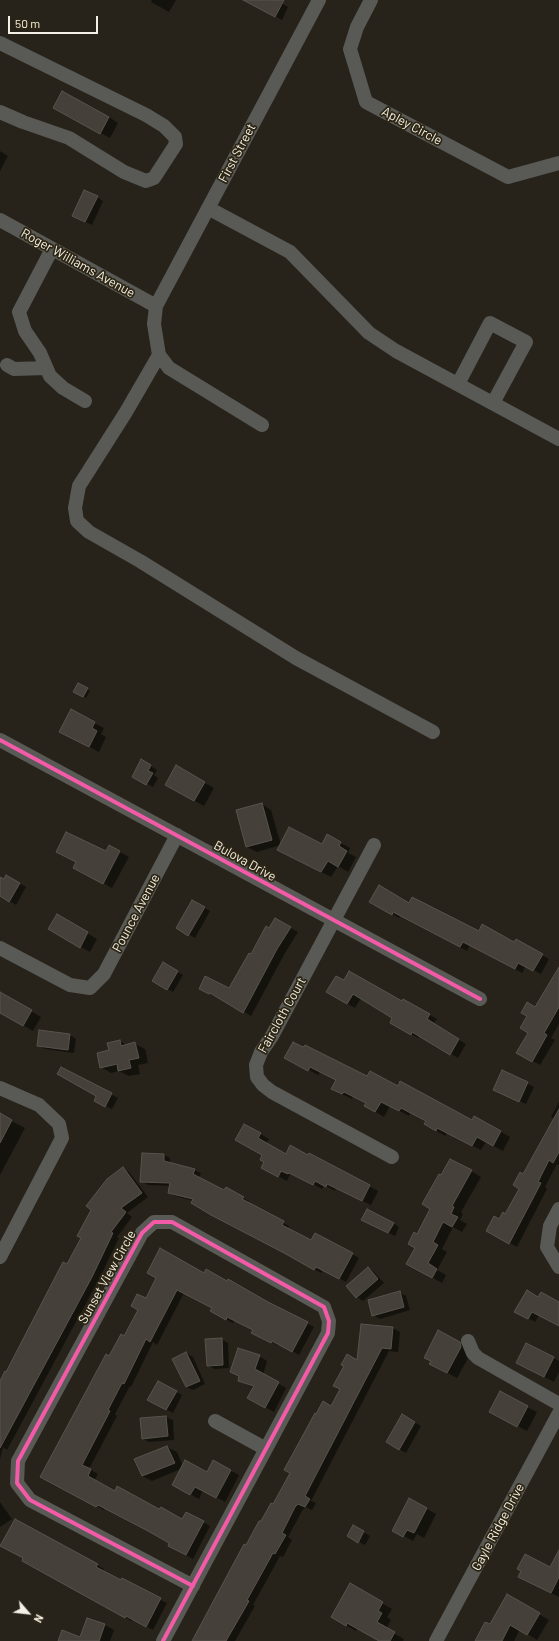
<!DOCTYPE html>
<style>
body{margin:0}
#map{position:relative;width:559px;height:1641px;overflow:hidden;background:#27231a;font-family:Barlow,sans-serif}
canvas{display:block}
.north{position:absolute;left:8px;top:1593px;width:40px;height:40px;-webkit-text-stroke:3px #2d2614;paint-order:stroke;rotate:118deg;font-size:11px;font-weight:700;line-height:16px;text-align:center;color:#f4f0e5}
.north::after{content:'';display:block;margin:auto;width:14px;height:18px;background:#f4f0e5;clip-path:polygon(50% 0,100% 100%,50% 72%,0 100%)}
.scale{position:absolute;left:8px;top:16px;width:90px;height:18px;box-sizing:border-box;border:2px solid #f4f0e5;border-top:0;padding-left:5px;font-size:12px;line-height:14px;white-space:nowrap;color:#f4f0e5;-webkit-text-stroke:3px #2d2614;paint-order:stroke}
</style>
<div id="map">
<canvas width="559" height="1641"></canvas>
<div class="north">N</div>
<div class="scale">50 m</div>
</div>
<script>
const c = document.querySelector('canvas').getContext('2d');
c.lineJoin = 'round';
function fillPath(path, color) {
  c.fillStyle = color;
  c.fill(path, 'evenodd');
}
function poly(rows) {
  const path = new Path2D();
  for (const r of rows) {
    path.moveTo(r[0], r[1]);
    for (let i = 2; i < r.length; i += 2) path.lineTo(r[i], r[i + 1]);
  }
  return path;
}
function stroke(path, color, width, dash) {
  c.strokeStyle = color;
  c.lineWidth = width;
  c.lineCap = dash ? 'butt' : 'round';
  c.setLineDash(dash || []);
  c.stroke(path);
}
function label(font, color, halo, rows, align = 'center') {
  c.font = font + ' Barlow,sans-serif';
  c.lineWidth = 3.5;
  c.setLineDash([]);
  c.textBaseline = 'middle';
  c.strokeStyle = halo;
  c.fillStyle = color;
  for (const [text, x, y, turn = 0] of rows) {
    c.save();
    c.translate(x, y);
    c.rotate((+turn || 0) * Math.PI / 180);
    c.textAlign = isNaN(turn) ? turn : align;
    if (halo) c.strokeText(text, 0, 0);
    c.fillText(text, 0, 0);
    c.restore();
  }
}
fillPath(poly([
 [152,0,176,0,169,12,151,2],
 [247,0,276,0,288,7,282,20],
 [64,113,109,117,118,123,110,138],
 [0,151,8,156,0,171],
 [97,197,103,201,92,225,79,219],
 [79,684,90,691,86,698,75,691],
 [71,711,104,728,101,734,106,737,99,752,70,737],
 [142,761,157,770,154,775,158,778,153,787,133,776],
 [176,767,214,788,204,806,166,785],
 [262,804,271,810,281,845,322,845,328,836,350,848,348,853,356,857,348,872,338,866,331,877,288,855,281,845,257,852,247,847],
 [109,846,129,857,112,888,74,867,106,852],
 [6,876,26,887,16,905,0,895,0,878,4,880],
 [193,901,210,911,195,938,177,928],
 [370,902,409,904,479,932,515,943,516,940,549,959,541,974,526,966,522,973,470,945,467,951,401,915,399,918],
 [57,915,97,939,90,952,49,929],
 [275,919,298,932,285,953,251,1016,217,996,217,997,208,993,230,990],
 [164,964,183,975,173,992,154,981],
 [559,969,559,1024,551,1038,555,1040,540,1065,518,1053,529,1032],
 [345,981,403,1002,404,1000,437,1019,433,1024,466,1044,458,1058,420,1036,418,1038,391,1022,394,1017,361,998,355,1008,328,992],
 [0,993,41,1017,33,1031,0,1012],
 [70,1035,76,1039,74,1053,45,1049,38,1045],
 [119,1041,127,1045,135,1044,145,1049,148,1063,138,1065,140,1074,129,1076,119,1071,111,1073,101,1067,110,1051],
 [286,1057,368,1077,398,1087,472,1121,475,1117,510,1137,503,1151,486,1142,481,1150,447,1133,445,1136,425,1124,427,1121,410,1113,409,1116,390,1106,384,1117,366,1106,367,1103,353,1096,352,1099,342,1094,337,1080,320,1072,318,1075],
 [61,1068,118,1098,112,1109,101,1104,97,1096],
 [502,1071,534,1087,526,1104,500,1093],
 [559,1102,559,1165,557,1164,545,1187,547,1189,517,1247,487,1230,506,1215,520,1188,524,1175,554,1119,551,1117],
 [0,1115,25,1128,0,1175],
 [245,1125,269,1139,266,1144,286,1155,309,1157,310,1155,378,1191,371,1205,336,1188,335,1191,324,1185,322,1189,298,1176,297,1178,290,1174,287,1181,262,1168,266,1162,264,1155],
 [164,1155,170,1158,170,1164,194,1170,201,1173,199,1178,224,1192,243,1198,249,1201,248,1204,289,1226,288,1229,311,1242,352,1254,359,1258,346,1282,323,1269,321,1273,193,1201,175,1196,169,1193,171,1186,148,1185,141,1181],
 [123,1169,129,1172,148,1197,127,1213,132,1217,117,1237,119,1238,98,1281,7,1450,3,1447,0,1459,0,1383],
 [471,1171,481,1177,461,1212,463,1214,460,1220,467,1224,462,1232,453,1227,442,1249,447,1252,437,1270,446,1275,442,1283,408,1264,416,1248,417,1235],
 [369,1223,393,1223,399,1227,395,1236],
 [368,1268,374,1272,384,1283,363,1301,357,1297],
 [204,1274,267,1303,314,1327,299,1355,280,1344,279,1346,260,1336,254,1330,235,1320,233,1323,218,1315,213,1308,184,1293,157,1345,153,1342,131,1387,130,1386,115,1414,117,1416,89,1469,98,1474,94,1481,115,1492,183,1520,203,1522,210,1526,193,1559,169,1546,171,1543,105,1508,104,1510,48,1480,109,1358,125,1337,146,1300],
 [399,1292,406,1296,410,1310,380,1319,373,1315],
 [539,1298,559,1305,559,1326,539,1315,535,1322,516,1311],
 [362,1325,393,1328,400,1332,398,1352,389,1351,311,1501,316,1503,312,1510,305,1507,302,1511,288,1537,292,1540,283,1557,280,1556,253,1605,255,1606,235,1641,194,1641,246,1546,274,1506,358,1361],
 [221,1339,228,1343,229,1368,214,1369,208,1365],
 [459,1342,469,1348,471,1353,457,1378,440,1369],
 [527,1344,559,1361,559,1372,554,1382,527,1368],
 [186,1353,193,1357,205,1384,193,1390,186,1387],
 [259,1356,267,1361,263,1375,286,1388,274,1412,256,1402,254,1387,239,1380,240,1377,231,1372],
 [158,1382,182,1395,173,1413,149,1400],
 [527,1407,537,1412,527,1431,500,1417],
 [402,1415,421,1426,406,1453,387,1442],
 [166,1417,173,1420,174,1440,149,1442,143,1439,141,1419],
 [167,1447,177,1452,183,1466,207,1474,214,1462,239,1475,225,1502,203,1490,199,1499,181,1489,181,1469,152,1481,142,1476,136,1460],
 [0,1502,12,1519,0,1527],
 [427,1509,436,1514,424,1538,417,1534,413,1541,393,1530],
 [15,1520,104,1569,103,1572,167,1603,153,1630,133,1619,132,1621,23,1561,25,1558],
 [353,1526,370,1536,365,1545,348,1536],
 [522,1571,559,1573,559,1597,529,1582],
 [350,1585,392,1609,387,1617,391,1620,386,1629,404,1639,403,1641,381,1641,358,1628,356,1631,332,1617],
 [507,1596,549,1620,537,1640,520,1629,514,1641,476,1641,490,1625],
 [105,1625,114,1630,110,1641,100,1641]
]), '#0007');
const building = poly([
 [243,0,284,0,275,17,243,0],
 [62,91,109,117,100,134,53,108,62,91],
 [84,190,98,196,85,222,72,216,84,190],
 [78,683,88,688,83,697,73,692,78,683],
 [71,709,95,722,92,728,97,731,89,747,59,732,71,709],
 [141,759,151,765,148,771,153,773,146,785,132,777,141,759],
 [176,765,205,782,194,801,165,785,176,765],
 [262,803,272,840,246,847,236,810,262,803],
 [289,827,322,844,327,834,341,842,339,846,347,851,338,867,328,861,321,872,277,850,289,827],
 [66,832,106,851,109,845,120,851,103,884,73,868,76,862,56,852,66,832],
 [6,875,20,883,9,902,0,896,0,877,4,879,6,875],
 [379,885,409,903,412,897,479,931,482,924,514,942,516,939,543,954,533,971,518,963,515,969,463,942,460,947,393,912,392,915,369,902,379,885],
 [192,900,205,907,188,936,176,928,192,900],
 [57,914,88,932,80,948,48,929,57,914],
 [275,918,291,927,277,949,243,1013,210,993,209,994,199,989,205,976,229,988,249,953,251,954,266,926,269,928,275,918],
 [163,962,178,971,167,990,152,981,163,962],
 [559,967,559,1007,544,1033,547,1035,532,1062,516,1053,528,1033,520,1028,527,1016,521,1013,527,1002,535,1007,559,967],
 [349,971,402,1001,403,999,430,1014,427,1019,459,1039,450,1055,412,1032,411,1035,390,1023,392,1018,353,994,347,1004,326,992,336,976,344,980,349,971],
 [0,992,32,1010,23,1026,0,1013,0,992],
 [39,1030,70,1034,68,1050,37,1046,39,1030],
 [120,1040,121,1046,135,1042,139,1058,129,1060,131,1068,118,1071,117,1064,100,1068,97,1053,109,1050,107,1043,120,1040],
 [293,1042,303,1047,305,1045,367,1076,370,1071,398,1086,400,1081,472,1120,474,1116,501,1131,493,1146,477,1137,472,1146,437,1128,436,1131,424,1124,426,1121,401,1108,399,1111,381,1102,375,1112,364,1106,366,1103,344,1092,342,1094,331,1089,336,1080,310,1067,308,1071,284,1058,293,1042],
 [61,1067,112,1093,105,1107,94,1101,96,1096,57,1074,61,1067],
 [502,1070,528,1082,519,1102,493,1090,502,1070],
 [559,1109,559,1152,553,1163,549,1160,538,1182,541,1183,509,1244,486,1231,494,1216,499,1219,503,1212,505,1214,519,1189,513,1185,520,1172,523,1174,559,1109],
 [0,1113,12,1120,0,1143,0,1113],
 [244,1124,261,1133,258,1138,286,1154,290,1145,308,1155,309,1153,370,1185,362,1201,327,1184,326,1187,315,1181,313,1185,289,1173,288,1174,281,1171,278,1177,261,1168,264,1162,260,1160,262,1155,235,1140,244,1124],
 [142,1153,164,1154,164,1161,195,1169,193,1174,224,1190,226,1187,244,1197,242,1199,284,1221,282,1225,311,1240,315,1233,353,1253,339,1279,316,1267,314,1270,284,1253,211,1215,191,1203,193,1199,168,1193,170,1183,140,1182,142,1153],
 [450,1159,472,1170,452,1206,454,1207,451,1214,458,1217,452,1227,443,1222,433,1242,438,1245,428,1263,437,1269,432,1278,406,1264,415,1248,408,1244,414,1232,417,1234,430,1209,422,1204,439,1174,441,1175,450,1159],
 [123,1167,142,1193,121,1208,126,1212,111,1232,113,1233,92,1277,0,1448,0,1381,5,1371,6,1372,63,1262,67,1264,81,1238,77,1236,91,1210,86,1206,107,1179,123,1167],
 [367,1209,394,1223,388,1233,361,1220,367,1209],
 [160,1248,204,1273,206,1269,227,1281,228,1279,268,1302,308,1322,292,1352,272,1341,271,1343,251,1333,253,1330,227,1317,226,1320,210,1311,212,1308,177,1290,150,1342,146,1339,124,1384,122,1383,108,1410,110,1411,82,1465,91,1469,88,1476,115,1491,117,1486,159,1509,161,1507,182,1519,186,1512,204,1521,186,1555,168,1546,169,1543,148,1531,98,1505,96,1507,40,1477,106,1354,109,1356,121,1334,124,1336,138,1310,131,1306,137,1294,146,1298,156,1278,147,1273,160,1248],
 [368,1267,378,1279,356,1298,346,1286,368,1267],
 [527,1290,538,1297,541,1292,559,1302,559,1326,532,1312,528,1319,514,1312,527,1290],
 [400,1291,404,1307,372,1316,368,1300,400,1291],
 [361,1324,393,1327,391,1349,382,1348,305,1496,310,1499,305,1507,298,1504,295,1507,282,1533,286,1535,275,1554,273,1553,247,1600,249,1601,226,1641,192,1641,244,1544,246,1545,259,1521,261,1521,271,1503,273,1504,290,1473,284,1470,315,1413,316,1414,323,1401,331,1406,340,1389,333,1386,344,1366,341,1365,347,1354,357,1360,361,1324],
 [438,1330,460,1342,461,1347,447,1373,429,1364,431,1361,424,1358,438,1330],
 [222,1338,223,1365,207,1366,205,1339,222,1338],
 [526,1343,554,1357,544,1377,516,1363,526,1343],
 [238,1348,260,1355,255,1369,279,1382,265,1408,247,1398,254,1386,238,1381,239,1376,230,1372,238,1348],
 [186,1352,200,1381,186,1387,172,1359,186,1352],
 [158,1381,177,1391,166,1410,147,1400,158,1381],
 [500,1391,528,1406,517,1427,489,1412,500,1391],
 [402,1414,415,1422,399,1450,386,1442,402,1414],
 [166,1416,168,1436,142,1439,140,1418,166,1416],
 [167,1446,175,1463,142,1476,134,1459,167,1446],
 [185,1460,207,1472,213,1460,231,1470,216,1498,195,1487,190,1495,172,1485,185,1460],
 [409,1498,427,1508,414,1533,407,1530,403,1537,392,1531,409,1498],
 [15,1519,98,1564,96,1567,121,1580,122,1578,161,1598,146,1627,126,1616,125,1618,22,1561,23,1558,0,1546,15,1519],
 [353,1525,364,1531,358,1543,347,1536,353,1525],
 [559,1550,559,1577,551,1593,518,1577,521,1571,517,1569,525,1554,550,1567,559,1550],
 [350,1583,383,1602,378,1611,382,1613,377,1622,395,1632,390,1641,379,1641,347,1623,346,1626,331,1617,350,1583],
 [507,1594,540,1613,527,1635,510,1625,502,1641,475,1641,485,1622,490,1624,507,1594],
 [87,1618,105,1624,99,1641,58,1641,62,1630,80,1637,87,1618]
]);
fillPath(building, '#46403a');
stroke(building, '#59534d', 1);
stroke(poly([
 [371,0,357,27,350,49,366,102,508,177,559,163],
 [0,43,146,115,164,126,175,137,176,144,154,178,146,181,124,172,69,138,23,122,0,112],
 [208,208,290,252,369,333,396,351,559,439],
 [0,220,156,306],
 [52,249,19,312,25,331,40,353,50,376,63,388,85,401],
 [159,355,126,412,79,486,75,508,77,521,89,532,140,561,296,658,433,732],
 [7,365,14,369,46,368],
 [458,384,490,323,526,342,493,403],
 [262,425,169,368,159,355,154,324,156,306,319,0],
 [0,740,480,999],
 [374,845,272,1036,261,1052,256,1065,257,1077,263,1085,272,1092,392,1157],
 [0,948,70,985,90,988,104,974,177,835],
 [0,1088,39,1105,59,1124,62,1138,0,1257],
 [559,1209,550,1226,547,1247,559,1267],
 [468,1341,473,1353,478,1358,559,1404],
 [215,1421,266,1449],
 [163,1641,328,1333,329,1321,324,1307,172,1222,154,1222,142,1233,18,1461,17,1483,30,1500,193,1586],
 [436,1641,559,1413]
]), '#595a56', 14);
stroke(poly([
 [0,740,480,999],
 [163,1641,328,1333,329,1321,324,1307,172,1222,154,1222,142,1233,18,1461,17,1483,30,1500,193,1586]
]), '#f35aa7', 4);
label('13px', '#f4f0e5', '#2d2614', [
 ["Apley Circle",412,126,28],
 ["First Street",237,153,-62],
 ["Roger Williams Avenue",78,263,29],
 ["Bulova Drive",245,861,29],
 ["Pounce Avenue",136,913,-62],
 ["Faircloth Court",282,1015,-61],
 ["Sunset View Circle",107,1277,-61],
 ["Gayle Ridge Drive",498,1527,-62]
]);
</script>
